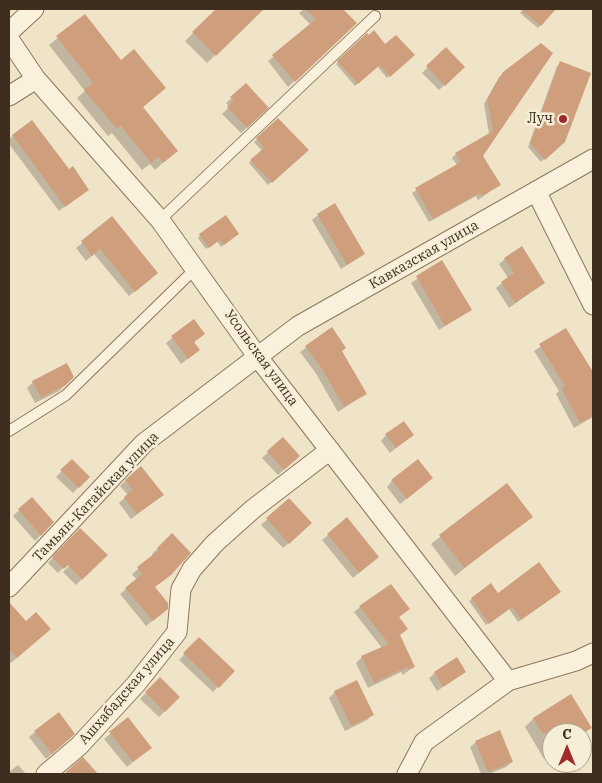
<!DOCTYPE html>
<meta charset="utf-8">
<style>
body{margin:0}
#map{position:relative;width:602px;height:783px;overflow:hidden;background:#f0e4c8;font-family:"IBM Plex Serif",serif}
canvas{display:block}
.frame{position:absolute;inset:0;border:10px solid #3d2e20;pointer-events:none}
.north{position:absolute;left:542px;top:723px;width:50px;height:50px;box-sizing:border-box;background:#f7eed8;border:1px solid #ada18e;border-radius:50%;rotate:0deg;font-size:14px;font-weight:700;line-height:20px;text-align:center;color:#3d2e20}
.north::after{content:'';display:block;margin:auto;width:18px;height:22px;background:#9e2a2b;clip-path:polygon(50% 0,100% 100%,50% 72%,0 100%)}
</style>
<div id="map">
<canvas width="602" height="783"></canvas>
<div class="frame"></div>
<div class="north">С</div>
</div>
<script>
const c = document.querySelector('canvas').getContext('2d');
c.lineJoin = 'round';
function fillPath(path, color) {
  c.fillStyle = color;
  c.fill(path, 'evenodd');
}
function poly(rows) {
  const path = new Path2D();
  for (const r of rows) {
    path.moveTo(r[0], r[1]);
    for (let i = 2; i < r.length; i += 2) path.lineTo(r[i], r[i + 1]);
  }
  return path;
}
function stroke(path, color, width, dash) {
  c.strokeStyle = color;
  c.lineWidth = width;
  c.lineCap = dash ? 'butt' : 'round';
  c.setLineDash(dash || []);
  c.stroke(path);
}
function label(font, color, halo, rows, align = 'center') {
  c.font = font + ' "IBM Plex Serif",serif';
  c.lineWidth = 5;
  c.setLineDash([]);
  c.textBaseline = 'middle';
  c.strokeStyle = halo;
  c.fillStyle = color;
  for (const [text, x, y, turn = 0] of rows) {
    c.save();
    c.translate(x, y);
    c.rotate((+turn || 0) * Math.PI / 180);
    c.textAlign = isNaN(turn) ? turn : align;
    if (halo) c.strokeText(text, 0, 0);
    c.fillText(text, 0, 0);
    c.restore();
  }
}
fillPath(poly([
 [218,9,255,9,259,12,207,63,185,41],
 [304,9,341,9,356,23,288,87,268,61,311,25,299,13],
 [524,9,554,9,538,28,520,13],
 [85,16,120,62,165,88,142,108,168,158,155,170,150,164,142,170,112,133,108,136,77,98,85,91,49,45],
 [367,35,385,46,413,55,387,78,377,66,355,86,336,64],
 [541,44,482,156,499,185,478,200,476,196,429,222,412,193,457,165,452,158,456,154,489,134,484,104,499,77],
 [446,49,464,67,439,90,422,73],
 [560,63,564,141,541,162,528,147,557,66],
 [246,85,267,108,241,133,222,114,229,107,226,103],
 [278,119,307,150,268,185,249,163,262,151,254,142],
 [32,122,68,171,88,189,59,211,9,144,9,140,12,136],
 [318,215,364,254,341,269,312,220],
 [112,218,151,279,129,296,94,254,86,261,76,248],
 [200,235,235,236,221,247,217,241,206,249,198,238],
 [505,259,544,283,509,308,496,288,508,278,499,264],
 [442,262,470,310,439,330,411,283],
 [194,321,203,334,193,343,199,350,181,364,166,343],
 [332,329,341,352,365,394,338,412,315,372,300,352],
 [566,330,593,372,593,417,574,428,556,394,559,391,534,351],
 [73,377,59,391,35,403,27,388,33,382],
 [386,435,412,435,390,453,381,441],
 [283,438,293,461,278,475,262,458],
 [72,461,88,477,73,493,56,477],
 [432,478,400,504,387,487,392,481],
 [126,480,156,500,131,519,119,503,128,495,120,486],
 [507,485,531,516,455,576,431,544],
 [32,498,53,522,35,541,13,516],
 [289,499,305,529,283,548,261,525],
 [80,529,106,555,76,585,63,572,73,562,71,560,58,573,48,563],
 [172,534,154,587,161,614,146,626,120,594,137,580,132,574,154,556,152,554],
 [328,535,372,562,353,578,322,540],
 [498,594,557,594,518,622,509,609,486,625,469,601,472,599],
 [12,607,26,623,44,634,11,663,9,660,9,610],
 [360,607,408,609,398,618,399,636,413,667,403,675,401,672,368,688,356,663,362,657,382,648,354,612],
 [199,639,233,671,213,692,179,660],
 [465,672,437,691,429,678,435,673],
 [160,679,179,697,159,717,140,699],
 [356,682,372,715,367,720,345,731,329,698,335,692],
 [570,696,590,728,582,736,582,733,552,733,552,754,544,759,525,727,533,719],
 [128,719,144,753,127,767,104,739],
 [35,732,68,739,46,759,29,737],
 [476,742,512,762,506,767,489,774,481,774,470,747],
 [18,765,26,774,9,774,9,772]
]), '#0003');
fillPath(poly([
 [216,9,264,9,216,56,192,32],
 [305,9,343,9,357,23,295,82,272,55,316,19],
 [520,9,556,9,541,26],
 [85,14,121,60,134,49,166,88,143,107,178,151,163,163,158,157,151,163,121,126,117,129,84,90,93,83,56,36],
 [374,30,385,44,396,35,415,55,390,77,380,65,358,84,337,61,367,33,369,35],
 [541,43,553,53,483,156,501,185,482,196,480,193,433,219,415,188,461,162,455,153,493,131,487,99,503,72],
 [446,47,465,67,445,86,426,66],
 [560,61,591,73,565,142,545,160,530,143],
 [246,83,269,108,247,128,227,107,234,101,230,97],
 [278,118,309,150,272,183,250,160,264,148,256,138],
 [32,120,69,169,73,166,89,190,65,207,12,135],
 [335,203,365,254,347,265,317,214],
 [226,215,239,234,224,245,220,240,209,248,199,234],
 [112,216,158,273,135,292,100,249,92,256,81,241],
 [522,246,545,283,515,303,501,282,514,273,504,258],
 [442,260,472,310,445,326,416,276],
 [194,319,205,334,194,342,200,350,188,359,171,336],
 [332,327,346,348,342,351,367,394,344,407,320,366,305,346],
 [566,328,593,372,593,416,580,423,561,388,565,386,539,344],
 [67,363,74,377,66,385,41,398,32,381],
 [404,421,414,435,396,448,385,434],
 [283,437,300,456,284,470,267,451],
 [72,459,90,477,79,488,60,470],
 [418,459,433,478,407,499,391,480],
 [141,466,164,495,137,514,124,497,133,490,125,480],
 [507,483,533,517,464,568,439,535],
 [32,497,54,522,41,536,18,509],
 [289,498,312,523,289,544,266,518],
 [347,517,379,557,359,573,327,534],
 [80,528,108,555,82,580,68,565,64,569,52,557],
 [172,533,191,553,171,575,155,587,168,603,168,609,153,621,125,588,142,574,137,567,159,550,157,548],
 [539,562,561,592,521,620,512,607,489,624,471,598,491,583,498,593],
 [391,584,410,609,399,617,408,629,400,635,415,667,409,670,407,667,374,683,361,656,389,644,359,606],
 [9,602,26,621,36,612,51,629,17,658,9,649],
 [199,637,235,671,219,688,183,653],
 [457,657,466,672,443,687,434,672],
 [160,677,180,697,165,712,145,692],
 [357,680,374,715,351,726,334,691],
 [571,694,592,728,583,733,542,733,533,718],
 [59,712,75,734,52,754,34,731],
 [128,717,152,748,133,762,109,732],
 [500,730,513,762,488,772,475,741],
 [83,757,98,774,67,774,66,772]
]), '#cf9f7d');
const service = poly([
 [160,220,375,16],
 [9,431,66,395,196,268]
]);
const minor = poly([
 [9,32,34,9],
 [9,39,36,79,160,220,257,356,508,681],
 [9,96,36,79],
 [536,191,593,305],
 [9,587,144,443,298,326,593,159],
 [46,774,79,746,136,684,177,632,181,589,192,569,215,543,253,509,330,450],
 [407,774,424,742,508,681,576,661,593,653]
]);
stroke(service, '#8d765c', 12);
stroke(minor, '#8d765c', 21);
stroke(service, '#faf1dc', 10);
stroke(minor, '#faf1dc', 19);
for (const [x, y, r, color] of [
 [563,119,5,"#9e2a2b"]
]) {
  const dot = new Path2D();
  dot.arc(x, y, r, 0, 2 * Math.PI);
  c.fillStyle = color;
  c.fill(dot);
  stroke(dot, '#f7eed8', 2);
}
label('14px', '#3d2e20', '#f7eed8', [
 ["Луч",553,119]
], 'right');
label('14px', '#3d2e20', '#f7eed8', [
 ["Кавказская улица",424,255,-30],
 ["Усольская улица",261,358,54],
 ["Тамьян-Катайская улица",96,497,-46],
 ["Ашхабадская улица",127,691,-49]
]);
</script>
